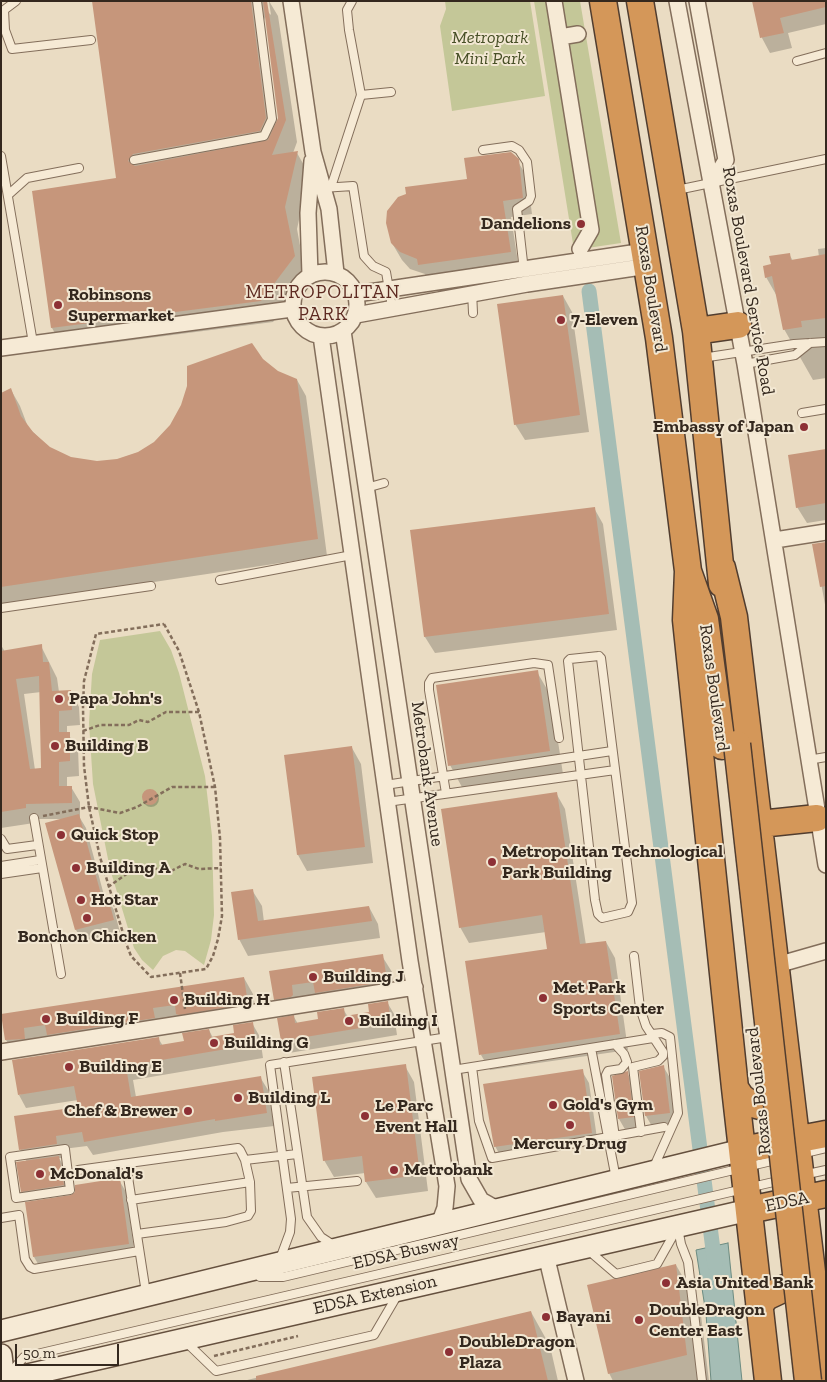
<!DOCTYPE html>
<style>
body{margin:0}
#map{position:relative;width:827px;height:1382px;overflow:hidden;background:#eadcc3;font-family:"Zilla Slab",serif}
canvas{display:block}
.frame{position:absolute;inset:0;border:2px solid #34281e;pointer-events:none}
.scale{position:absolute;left:15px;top:1344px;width:104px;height:22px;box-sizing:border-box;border:2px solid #34281e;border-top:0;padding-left:6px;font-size:15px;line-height:18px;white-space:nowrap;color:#34281e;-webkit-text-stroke:4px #f2e7d2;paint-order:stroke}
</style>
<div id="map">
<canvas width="827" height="1382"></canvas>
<div class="frame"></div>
<div class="scale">50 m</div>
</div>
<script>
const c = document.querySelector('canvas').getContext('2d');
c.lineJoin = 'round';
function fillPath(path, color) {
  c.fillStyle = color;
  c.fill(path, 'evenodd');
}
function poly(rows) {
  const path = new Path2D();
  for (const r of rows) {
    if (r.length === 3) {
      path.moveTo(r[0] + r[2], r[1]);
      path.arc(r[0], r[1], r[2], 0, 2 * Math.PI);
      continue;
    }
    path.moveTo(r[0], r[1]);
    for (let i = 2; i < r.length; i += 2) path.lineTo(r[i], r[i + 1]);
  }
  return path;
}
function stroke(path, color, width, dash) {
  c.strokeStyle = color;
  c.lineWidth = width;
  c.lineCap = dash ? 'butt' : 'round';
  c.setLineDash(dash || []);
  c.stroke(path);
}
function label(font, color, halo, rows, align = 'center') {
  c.font = font + ' "Zilla Slab",serif';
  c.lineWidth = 4;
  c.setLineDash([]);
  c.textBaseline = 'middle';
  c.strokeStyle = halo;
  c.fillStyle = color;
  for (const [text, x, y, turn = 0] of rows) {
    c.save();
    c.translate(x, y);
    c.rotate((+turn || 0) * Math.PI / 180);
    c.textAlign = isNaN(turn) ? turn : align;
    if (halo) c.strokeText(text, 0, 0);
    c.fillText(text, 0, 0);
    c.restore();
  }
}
fillPath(poly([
 [445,1,530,1,545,96,452,111,440,26,446,9],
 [534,1,580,1,621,243,574,250],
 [160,631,171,650,179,673,205,776,212,836,214,915,211,940,204,965,185,951,176,950,163,956,153,970,142,960,134,948,110,869,93,784,89,723,92,674,100,640]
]), '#c4c798');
const water = poly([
 [728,1243,742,1381,711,1381,706,1314,696,1250,728,1243]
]);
fillPath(water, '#a5bdb5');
stroke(water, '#6c8b81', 1);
fillPath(poly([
 [94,1,269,1,278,16,297,142,293,153,297,153,309,174,297,229,306,278,273,322,64,349,52,328,34,192,118,179],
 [266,2,269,2,271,15,268,12],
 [266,15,279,118,276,126,263,23],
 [753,1,826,1,826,24,788,33,792,48,770,53,762,38],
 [517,160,527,177,532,214,511,217,519,269,429,281,425,274,410,269,402,260,392,243,468,180],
 [826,248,826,378,813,380,784,329,778,298,766,277,772,265,789,254,793,261,819,257,818,249],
 [563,296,572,312,589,432,525,440,515,424],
 [262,360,277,372,297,380,306,396,327,556,1,605,1,395,11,390,20,406,28,427,49,448,71,458,97,462,117,461,138,453,155,443],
 [826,451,826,520,807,523,797,507],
 [594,508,603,524,617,630,435,653,425,637,411,531],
 [826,543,826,610,814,545],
 [1,645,5,652,41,646,57,678,59,692,71,692,79,707,80,725,67,726,67,733,78,748,79,776,67,777,67,787,71,787,80,802,80,818,86,828,105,899,107,898,114,910,120,932,83,942,76,930,47,824,63,819,33,819,34,823,1,828],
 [41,692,42,769,35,770,24,694],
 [537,672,551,696,563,774,463,789,450,765],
 [352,748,361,764,373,863,307,871,298,855,285,756],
 [151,799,8],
 [556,793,565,809,586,945,606,942,615,958,628,1050,490,1070,481,1055,549,950,546,932,469,943,460,927],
 [252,890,262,906,264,922,369,907,378,924,380,938,248,956,239,939],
 [382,956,392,972,394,998,326,1009,320,999,300,1013,284,1016,275,999,271,972],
 [244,978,253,994,257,1020,189,1031,162,1024,163,1035,58,1051,52,1041,32,1044,34,1055,16,1056,6,1040,3,1015],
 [387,1002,394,1014,397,1035,289,1053,282,1041,278,1019,294,1017,298,1024,320,1020,343,1009,348,1017,370,1013],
 [252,1023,260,1037,263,1058,133,1080,136,1097,260,1077,268,1090,274,1126,223,1132,93,1155,87,1146,63,1149,64,1158,59,1158,63,1165,67,1193,27,1199,22,1191,27,1162,20,1150,79,1108,78,1100,26,1108,19,1095,158,1038,163,1046,185,1042,209,1030,213,1038,235,1034],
 [405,1066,414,1082,428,1191,376,1198,366,1182,365,1173,334,1177,324,1160],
 [663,1066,670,1078,676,1125,653,1128,646,1116,641,1072],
 [582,1071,589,1083,598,1145,502,1159,495,1146],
 [627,1073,634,1085,640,1129,626,1131,619,1119],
 [119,1180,126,1192,135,1256,41,1269,34,1257,26,1203,72,1197],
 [676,1265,700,1307,709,1381,613,1381,609,1373],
 [531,1312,550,1346,558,1381,243,1381]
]), '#0003');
stroke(poly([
 [589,291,715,1265]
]), '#a5bdb5', 15);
fillPath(poly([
 [92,1,251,1,266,118,260,131,133,154,128,161,135,166,268,140,278,118,263,1,267,1,286,120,272,155,298,151,285,207,295,256,261,301,51,328,32,191,116,178],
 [752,1,826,1,826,7,780,18,784,33,760,38],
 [511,152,519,159,523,198,503,201,511,252,418,265,417,259,400,252,391,243,386,223,387,211,398,197,406,194,405,187,467,179,464,158],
 [790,253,791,260,826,254,826,318,801,321,802,327,783,330,772,276,765,278,763,266,771,264,769,256],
 [563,295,580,415,514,425,497,304],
 [252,343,263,359,278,371,297,379,318,539,1,587,1,393,11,388,21,416,33,432,50,447,71,457,97,461,117,459,138,452,154,442,170,425,181,405,187,386,187,366],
 [826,449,826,503,796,508,788,455],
 [595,507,609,614,424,637,410,530],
 [826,542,826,586,820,587,812,544],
 [42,644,43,662,49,662,52,691,71,690,72,710,59,711,59,732,70,732,70,761,59,762,59,786,72,786,72,803,26,804,26,808,1,812,1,651],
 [39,676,41,768,30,769,16,679],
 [538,670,550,751,448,766,436,685],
 [352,746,365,847,297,855,284,755],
 [150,797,8],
 [557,792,580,944,606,941,620,1034,479,1055,465,961,547,949,542,915,459,928,441,809],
 [79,814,102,898,108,897,114,920,75,930,45,823],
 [253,889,258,921,369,906,372,921,238,940,231,892],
 [383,954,387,980,384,982,315,993,313,982,292,985,293,995,291,997,274,1000,269,971],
 [244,977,248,1004,179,1015,176,1014,175,1005,153,1008,155,1018,47,1035,45,1025,24,1028,25,1039,5,1040,1,1014],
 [388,1001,391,1023,281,1041,277,1018,294,1015,295,1023,318,1019,317,1012,344,1008,345,1016,369,1012,368,1004],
 [253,1022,256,1044,126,1066,131,1097,261,1076,267,1113,215,1121,215,1119,84,1142,82,1132,56,1136,57,1144,19,1150,14,1116,78,1107,74,1086,18,1095,12,1060,159,1037,160,1045,184,1041,182,1033,209,1029,211,1037,234,1033,233,1025],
 [406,1064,420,1175,365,1182,362,1156,323,1161,312,1077],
 [664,1065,670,1113,645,1116,639,1071],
 [583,1069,592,1133,494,1147,483,1084],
 [628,1071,634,1117,618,1119,612,1076],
 [59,1156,64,1185,21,1192,16,1162],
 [120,1178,129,1244,33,1257,25,1202,71,1195,75,1192,75,1185],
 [676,1264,687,1355,608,1374,587,1285],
 [531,1311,548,1381,256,1381,256,1376]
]), '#c6967b');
const lane = poly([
 [16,1,4,10,5,30,12,49,91,40],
 [352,1,347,10,349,30,361,95,391,92],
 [797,61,826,53],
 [483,150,512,146,519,150,527,162,531,196,529,201,517,209,524,271],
 [1,156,33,343],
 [134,160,264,136,272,119,257,1],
 [331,187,361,95],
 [322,188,353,186,364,256,373,266,386,272,392,307],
 [677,190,826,159],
 [8,195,27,178,79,168],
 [472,291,473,313],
 [702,358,794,344,826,342],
 [745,364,795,355,810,343],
 [802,413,826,409],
 [366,488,384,483],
 [220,580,352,555],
 [1,608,151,586],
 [599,656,601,658,632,903,628,912,602,918,598,914,595,900,568,661,570,659,599,656],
 [808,760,826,757],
 [385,785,612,751],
 [446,793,429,690,429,683,432,678,534,663,548,665,559,738],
 [387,802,615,770],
 [34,818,61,974],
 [1,839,7,849,37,845],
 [1,866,40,860],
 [1,874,42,868],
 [634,956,640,1008,646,1026,663,1052,663,1056,658,1061,633,1067,641,1132],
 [652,1034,662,1033,670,1037,678,1113,653,1169],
 [591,1048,616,1179],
 [284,1062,307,1217,321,1237,335,1246],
 [472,1067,479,1121,492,1158,664,1127],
 [453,1070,653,1038],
 [615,1137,606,1075,608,1071,621,1069,627,1062,624,1054,615,1044],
 [65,1149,70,1190,16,1198,10,1157,65,1149],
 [801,1154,826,1148],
 [245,1160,297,1154],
 [126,1164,146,1293],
 [78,1170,238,1148,240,1150,245,1160,250,1182,251,1211,248,1216,226,1222,137,1234],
 [803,1175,826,1170],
 [287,1188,357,1181],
 [131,1200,250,1182],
 [1,1218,19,1215,25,1259,30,1267,34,1269,139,1251],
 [678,1228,681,1244,688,1262,702,1381],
 [588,1250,616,1274,657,1264,675,1232],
 [280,1259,290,1232,291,1219,270,1065,448,1037],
 [260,1277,283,1277,780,1159],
 [186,1342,216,1371,374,1335,398,1294],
 [10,1373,24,1357,782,1180]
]);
const street = poly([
 [291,1,313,152,329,209,336,273],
 [554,1,591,230,580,249],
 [677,1,745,364,826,865],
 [697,1,726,160,712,183],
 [560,37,578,34],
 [325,304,32],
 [310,275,308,213,312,161],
 [356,294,645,251],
 [356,315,527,284,648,266],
 [343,331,469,1179,481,1200,499,1210],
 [321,336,410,961,447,1186,445,1208,439,1224],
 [1,348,292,309],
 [775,540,826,532],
 [777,965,826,951],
 [1,1052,415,987],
 [546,1255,576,1381]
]);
const secondary = poly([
 [1,1331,742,1150],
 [1,1355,4,1381],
 [1,1381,749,1210]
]);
const highway = poly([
 [603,1,659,338,688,571,705,619,722,746],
 [640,1,696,331,722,584],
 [696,331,738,325],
 [722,568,734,617,825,1381],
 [688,571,686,620,735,1088,768,1381],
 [760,824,817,818],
 [735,1088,741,1097,749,1103,760,1106,771,1105,780,1099,789,1085],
 [742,1150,826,1134],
 [749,1210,826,1194],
 [759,1306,766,1297,785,1288,795,1287,815,1296]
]);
stroke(lane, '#836e5b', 10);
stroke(street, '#836e5b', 18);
stroke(secondary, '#65503e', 24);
stroke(highway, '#513d2f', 29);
stroke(poly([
 [164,624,179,651,199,712,215,787,220,838,222,916,218,939,213,956,206,969,151,977,131,956,126,943,100,857,89,807,84,766,83,707,84,681,96,634,164,624],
 [83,731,100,725,129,725,139,720,148,722,166,712,199,712],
 [43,816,89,807,120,813,137,807,172,787,215,787],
 [108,887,138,866,152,867,167,873,185,864,199,869,221,868],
 [180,973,185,1009],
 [214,1356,298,1336]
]), '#836e5b', 2.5, [4, 2.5]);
stroke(lane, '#f6ead5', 8);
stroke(street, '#f6ead5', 15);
stroke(secondary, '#f6ead5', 21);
stroke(highway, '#d49759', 26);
const highwayBridge = poly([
 [737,744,808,1381]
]);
stroke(highwayBridge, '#513d2f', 29, []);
stroke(highwayBridge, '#d49759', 26);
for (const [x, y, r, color] of [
 [581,224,5,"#8d3035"],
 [58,305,5,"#8d3035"],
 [561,320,5,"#8d3035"],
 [804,427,5,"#8d3035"],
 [59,699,5,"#8d3035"],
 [55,746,5,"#8d3035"],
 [61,835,5,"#8d3035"],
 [492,862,5,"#8d3035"],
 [76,868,5,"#8d3035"],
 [81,900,5,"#8d3035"],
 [87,918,5,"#8d3035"],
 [313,977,5,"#8d3035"],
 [543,998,5,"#8d3035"],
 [174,1000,5,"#8d3035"],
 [46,1019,5,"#8d3035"],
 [349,1021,5,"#8d3035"],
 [214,1043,5,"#8d3035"],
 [69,1067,5,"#8d3035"],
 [238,1098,5,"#8d3035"],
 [553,1105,5,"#8d3035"],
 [188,1111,5,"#8d3035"],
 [365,1116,5,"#8d3035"],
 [570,1125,5,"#8d3035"],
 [394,1170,5,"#8d3035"],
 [40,1174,5,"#8d3035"],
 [666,1283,5,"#8d3035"],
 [546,1317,5,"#8d3035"],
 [639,1320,5,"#8d3035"],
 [449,1352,5,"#8d3035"]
]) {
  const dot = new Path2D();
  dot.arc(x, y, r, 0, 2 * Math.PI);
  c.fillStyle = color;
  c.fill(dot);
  stroke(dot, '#f2e7d2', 2);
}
label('italic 18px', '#474f26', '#f2e7d2', [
 ["Metropark",490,38],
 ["Mini Park",490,59]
]);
label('bold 18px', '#34281e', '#f2e7d2', [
 ["Dandelions",571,224,"right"],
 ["Robinsons",68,295],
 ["Supermarket",68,316],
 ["7-Eleven",571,320],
 ["Embassy of Japan",794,427,"right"],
 ["Papa John's",69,699],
 ["Building B",65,746],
 ["Quick Stop",71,835],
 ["Metropolitan Technological",502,852],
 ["Park Building",502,873],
 ["Building A",86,868],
 ["Hot Star",91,900],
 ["Bonchon Chicken",87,937,"center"],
 ["Building J",323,977],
 ["Met Park",553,988],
 ["Sports Center",553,1009],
 ["Building H",184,1000],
 ["Building F",56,1019],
 ["Building I",359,1021],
 ["Building G",224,1043],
 ["Building E",79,1067],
 ["Building L",248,1098],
 ["Gold's Gym",563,1105],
 ["Le Parc",375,1106],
 ["Event Hall",375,1127],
 ["Chef & Brewer",178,1111,"right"],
 ["Mercury Drug",570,1144,"center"],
 ["Metrobank",404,1170],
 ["McDonald's",50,1174],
 ["Asia United Bank",676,1283],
 ["DoubleDragon",649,1310],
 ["Center East",649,1331],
 ["Bayani",556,1317],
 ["DoubleDragon",459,1342],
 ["Plaza",459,1363]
], 'left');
label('18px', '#34281e', '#f2e7d2', [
 ["Roxas Boulevard Service Road",748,281,80],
 ["Roxas Boulevard",651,289,81],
 ["Roxas Boulevard",714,688,82],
 ["Metrobank Avenue",427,774,82],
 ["Roxas Boulevard",759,1091,-96],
 ["EDSA",787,1202,-12],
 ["EDSA Busway",406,1252,-13],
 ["EDSA Extension",375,1295,-13]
]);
c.letterSpacing = '1px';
label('19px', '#5d2a21', '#f2e7d2', [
 ["METROPOLITAN",323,293],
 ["PARK",323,315]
]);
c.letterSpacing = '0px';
</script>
